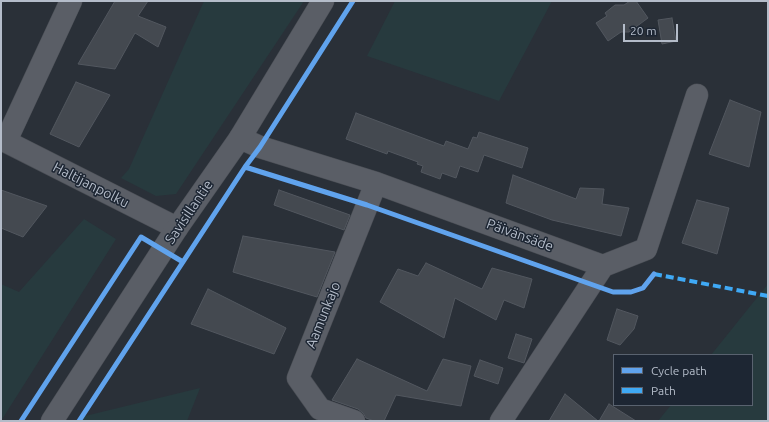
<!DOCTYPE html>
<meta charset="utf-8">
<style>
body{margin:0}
#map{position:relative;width:769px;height:422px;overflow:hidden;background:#2a3038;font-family:Ubuntu,sans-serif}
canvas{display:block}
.frame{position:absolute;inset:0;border:2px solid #b4bcc9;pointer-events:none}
.legend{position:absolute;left:613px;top:354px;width:140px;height:52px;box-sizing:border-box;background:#1d2633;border:1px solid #59626f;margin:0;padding:5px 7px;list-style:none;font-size:12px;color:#b4bcc9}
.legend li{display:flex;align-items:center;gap:8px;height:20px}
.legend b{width:20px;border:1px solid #59626f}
.scale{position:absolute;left:623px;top:24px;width:55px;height:18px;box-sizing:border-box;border:2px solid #b4bcc9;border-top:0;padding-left:5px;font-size:12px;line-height:14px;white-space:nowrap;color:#b4bcc9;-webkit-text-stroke:3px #1d2633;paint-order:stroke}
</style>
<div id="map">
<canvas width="769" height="422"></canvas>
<div class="frame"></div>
<ul class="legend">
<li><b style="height:5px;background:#60a3ed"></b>Cycle path</li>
<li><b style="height:5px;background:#3fa9f5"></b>Path</li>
</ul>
<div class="scale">20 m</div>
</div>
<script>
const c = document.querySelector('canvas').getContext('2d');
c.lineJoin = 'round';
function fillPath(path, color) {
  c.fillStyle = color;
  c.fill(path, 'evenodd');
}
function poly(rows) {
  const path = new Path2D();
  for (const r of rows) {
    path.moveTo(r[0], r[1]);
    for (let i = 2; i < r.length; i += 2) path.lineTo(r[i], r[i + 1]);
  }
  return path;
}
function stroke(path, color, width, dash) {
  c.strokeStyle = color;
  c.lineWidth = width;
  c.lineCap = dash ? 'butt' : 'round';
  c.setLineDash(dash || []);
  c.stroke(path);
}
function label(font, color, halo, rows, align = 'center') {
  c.font = font + ' Ubuntu,sans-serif';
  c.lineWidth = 3;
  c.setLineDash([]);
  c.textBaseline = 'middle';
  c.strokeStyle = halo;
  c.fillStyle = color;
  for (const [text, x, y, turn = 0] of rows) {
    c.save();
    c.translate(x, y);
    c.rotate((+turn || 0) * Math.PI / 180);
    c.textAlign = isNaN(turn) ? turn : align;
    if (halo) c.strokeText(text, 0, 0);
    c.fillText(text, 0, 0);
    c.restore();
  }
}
fillPath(poly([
 [204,1,304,1,176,194,156,196,121,178,129,169],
 [395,1,552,1,499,101,367,56],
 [84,219,116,239,1,421,1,284,19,292],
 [768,284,768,421,658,421,671,405,752,405,752,355,711,355],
 [200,388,187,421,79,421,81,417]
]), '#273a3e');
const building = poly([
 [115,1,148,1,138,16,166,27,158,47,135,33,115,69,78,64,115,1],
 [630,1,636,1,648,18,629,32,621,32,608,41,596,23,607,16,605,13,615,5,624,5,630,1],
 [672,18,676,41,662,44,658,20,672,18],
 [76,82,110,95,79,147,50,134,76,82],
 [730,100,761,112,749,167,709,154,730,100],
 [356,113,444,146,446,141,468,149,473,137,477,138,479,132,528,148,522,168,484,155,478,172,460,166,456,178,442,173,440,179,421,172,423,166,417,164,418,162,388,151,387,154,346,139,356,113],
 [513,175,576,199,580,188,604,189,602,204,629,208,621,236,552,220,506,203,513,175],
 [1,190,47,206,23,237,1,228,1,190],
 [279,190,350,215,344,230,274,205,279,190],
 [697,200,729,208,717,254,682,243,697,200],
 [243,236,335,252,317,297,233,272,243,236],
 [426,263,482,289,492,268,532,279,524,308,504,300,496,320,455,298,444,338,380,302,398,269,418,276,426,263],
 [208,289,286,328,274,354,191,324,208,289],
 [617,309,638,316,634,329,620,345,607,340,617,309],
 [516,334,532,339,524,363,508,358,516,334],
 [357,359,427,391,443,359,471,366,461,406,396,395,384,421,374,421,366,418,363,413,358,409,332,400,357,359],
 [480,360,503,368,498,384,474,376,480,360],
 [565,394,598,421,549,421,565,394],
 [609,404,636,421,599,421,609,404]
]);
fillPath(building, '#444950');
stroke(building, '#52575f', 1);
const minor = poly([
 [240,138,260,147,376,183,603,266,646,249,697,95],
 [1,139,177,228],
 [6,141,71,1],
 [354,421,320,409,298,378,376,183],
 [501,421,603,266]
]);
const tertiary = poly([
 [52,421,177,228,240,138,323,1]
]);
stroke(minor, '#484c53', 23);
stroke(tertiary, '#484c53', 23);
stroke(minor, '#5a5e66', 22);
stroke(tertiary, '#5a5e66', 22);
stroke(poly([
 [654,274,768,296]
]), '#3fa9f5', 4, [8, 4]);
stroke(poly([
 [245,167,367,205,613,292,631,292,643,288,654,274],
 [21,421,141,237,183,262],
 [79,421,245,167,260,147,353,1]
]), '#60a3ed', 5);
label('14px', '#b4bcc9', '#1d2633', [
 ["Haltijanpolku",91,185,27],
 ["Savisillantie",189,212,-56],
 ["Päivänsäde",520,235,20],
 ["Aamunkajo",323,315,-68]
]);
</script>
